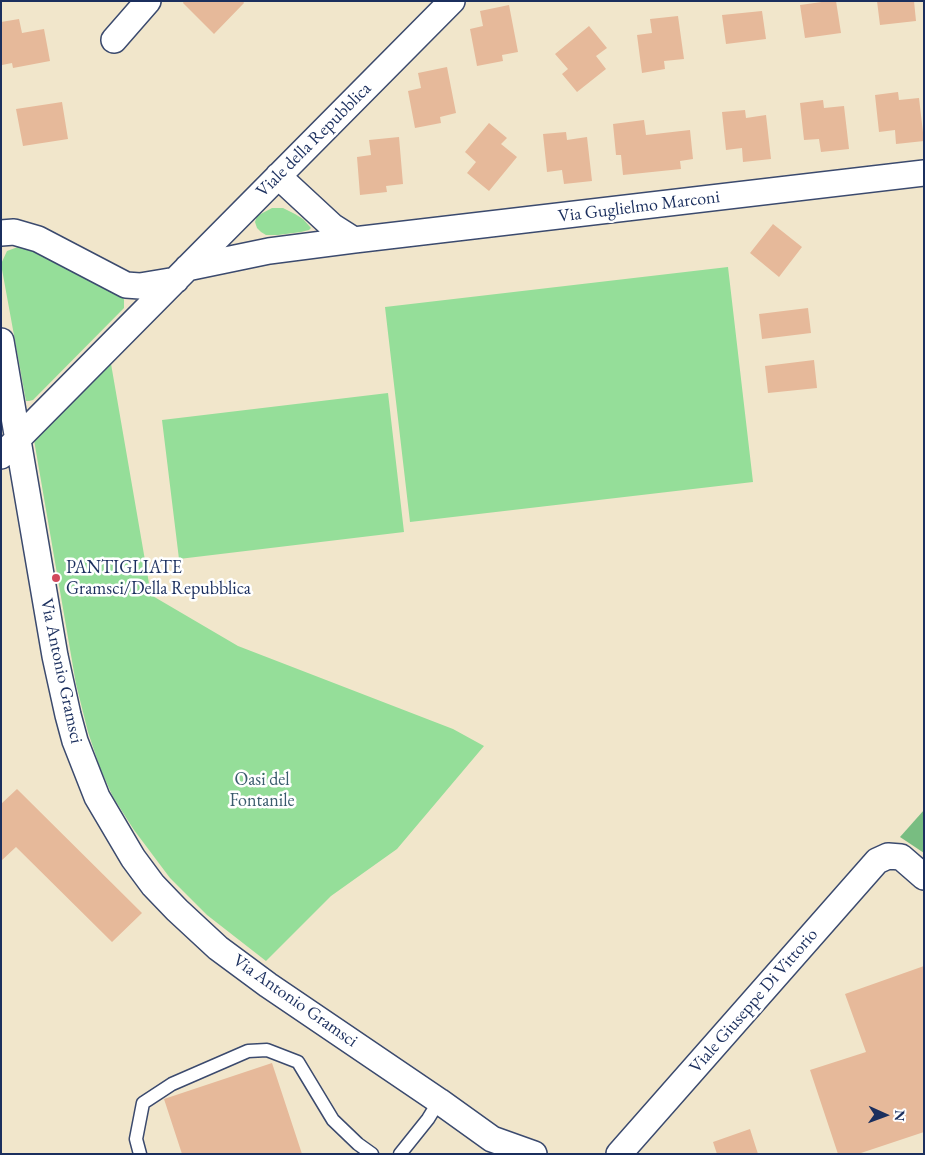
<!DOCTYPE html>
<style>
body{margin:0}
#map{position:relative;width:925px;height:1155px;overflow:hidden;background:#f1e6cb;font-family:"EB Garamond",serif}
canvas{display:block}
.frame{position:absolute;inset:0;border:2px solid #1b2f5e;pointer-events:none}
.north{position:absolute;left:860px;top:1090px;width:50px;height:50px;-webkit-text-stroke:4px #fff;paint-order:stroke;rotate:92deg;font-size:14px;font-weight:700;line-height:20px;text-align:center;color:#1b2f5e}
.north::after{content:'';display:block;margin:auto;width:18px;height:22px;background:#1b2f5e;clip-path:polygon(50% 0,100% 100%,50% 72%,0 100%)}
</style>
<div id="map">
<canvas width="925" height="1155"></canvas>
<div class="frame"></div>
<div class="north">N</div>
</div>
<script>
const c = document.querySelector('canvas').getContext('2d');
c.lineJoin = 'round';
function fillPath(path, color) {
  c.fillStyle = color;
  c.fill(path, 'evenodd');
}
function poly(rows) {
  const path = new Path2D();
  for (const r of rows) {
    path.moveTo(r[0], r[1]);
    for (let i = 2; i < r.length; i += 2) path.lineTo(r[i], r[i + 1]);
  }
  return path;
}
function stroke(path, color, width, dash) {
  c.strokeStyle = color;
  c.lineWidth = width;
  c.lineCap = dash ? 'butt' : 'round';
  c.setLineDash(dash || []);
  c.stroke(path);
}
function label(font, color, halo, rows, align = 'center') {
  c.font = font + ' "EB Garamond",serif';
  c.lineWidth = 5;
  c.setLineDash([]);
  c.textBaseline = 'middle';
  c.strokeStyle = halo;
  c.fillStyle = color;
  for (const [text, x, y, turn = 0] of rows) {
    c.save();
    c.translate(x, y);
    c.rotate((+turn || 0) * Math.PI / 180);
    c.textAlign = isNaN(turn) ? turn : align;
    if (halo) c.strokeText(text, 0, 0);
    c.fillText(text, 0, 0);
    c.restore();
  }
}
fillPath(poly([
 [272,208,283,208,295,214,303,219,311,228,309,230,301,232,278,235,266,235,261,232,257,228,255,222,257,216],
 [26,244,122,293,124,300,124,308,33,400,29,401,26,401,1,264,7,251],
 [728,267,753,482,410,522,385,307],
 [110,358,151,595,238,646,453,729,484,746,397,849,331,896,266,961,207,915,170,878,134,830,113,797,100,768,88,732,76,684,34,440],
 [388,393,404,532,179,559,162,420]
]), '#95de99');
fillPath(poly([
 [924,810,924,853,900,837]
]), '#78bd81');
fillPath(poly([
 [184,1,243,1,244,3,214,34,183,3],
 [829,1,836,1,841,33,805,38,800,5],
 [877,1,914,1,916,21,880,25],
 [509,5,518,52,502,55,503,61,477,66,470,29,483,26,480,11],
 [762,11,766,39,726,44,722,15],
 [678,16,684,59,664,61,665,69,642,73,637,35,652,33,650,19],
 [19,19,22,33,44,29,50,61,13,68,12,63,2,65,1,22],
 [589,26,607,48,596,56,606,69,577,92,562,74,568,69,555,54],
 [447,67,456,113,440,117,441,123,415,128,408,91,421,88,418,73],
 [898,92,899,100,919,98,924,141,896,144,895,130,879,132,875,95],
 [823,100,824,108,844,106,849,149,821,152,819,139,804,140,800,103],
 [62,102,68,139,23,146,16,109],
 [745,110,746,118,766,115,771,159,743,162,742,148,726,150,722,112],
 [644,120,646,135,690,130,693,159,680,161,681,169,623,175,621,155,616,155,613,124],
 [489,123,507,138,501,144,517,157,489,191,467,173,476,162,465,152],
 [566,132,567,140,587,137,592,181,564,184,562,170,547,172,543,134],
 [399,137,403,184,386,186,387,192,360,195,357,157,371,155,369,140],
 [773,224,802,247,779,277,750,253],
 [808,308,811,333,762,339,759,314],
 [814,360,817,388,768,393,765,366],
 [17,789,142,913,112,942,16,847,1,861,1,804],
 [924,966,924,1132,858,1154,838,1154,810,1070,866,1052,845,994],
 [272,1063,302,1154,182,1154,164,1099],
 [750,1129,758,1154,717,1154,713,1142]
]), '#e6b99a');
const lane = poly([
 [140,1154,136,1139,143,1103,172,1084,248,1051,267,1050,298,1062,333,1120,358,1144,372,1154],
 [400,1154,428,1119,439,1101]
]);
const street = poly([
 [114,40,148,1],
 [278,176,332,226,354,240],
 [1,233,14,232,38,239,126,285,140,286,176,280],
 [187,268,269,251,354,240,924,173],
 [1,341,55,656,68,715,75,741,97,797,133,858,153,885,177,910,218,948,268,985,439,1101,492,1139,534,1154],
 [1,456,452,1],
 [619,1154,877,861,888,856,901,857,924,877]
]);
stroke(lane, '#3b4a6e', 15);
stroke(street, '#3b4a6e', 28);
stroke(lane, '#fff', 12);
stroke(street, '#fff', 25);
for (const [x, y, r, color] of [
 [56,578,5,"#d1495b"]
]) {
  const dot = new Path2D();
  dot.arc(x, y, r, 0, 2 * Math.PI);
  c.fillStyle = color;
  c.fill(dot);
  stroke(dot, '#fff', 2);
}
label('18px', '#1b2f5e', '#fff', [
 ["Viale della Repubblica",314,140,-45],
 ["Via Guglielmo Marconi",639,207,-7],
 ["Via Antonio Gramsci",61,671,78],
 ["Via Antonio Gramsci",295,1001,35],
 ["Viale Giuseppe Di Vittorio",754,1001,-49]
]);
label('18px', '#1b2f5e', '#fff', [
 ["PANTIGLIATE",66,568],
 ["Gramsci/Della Repubblica",66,589]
], 'left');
label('18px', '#3a5b6d', '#fff', [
 ["Oasi del",262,780],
 ["Fontanile",262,801]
]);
</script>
